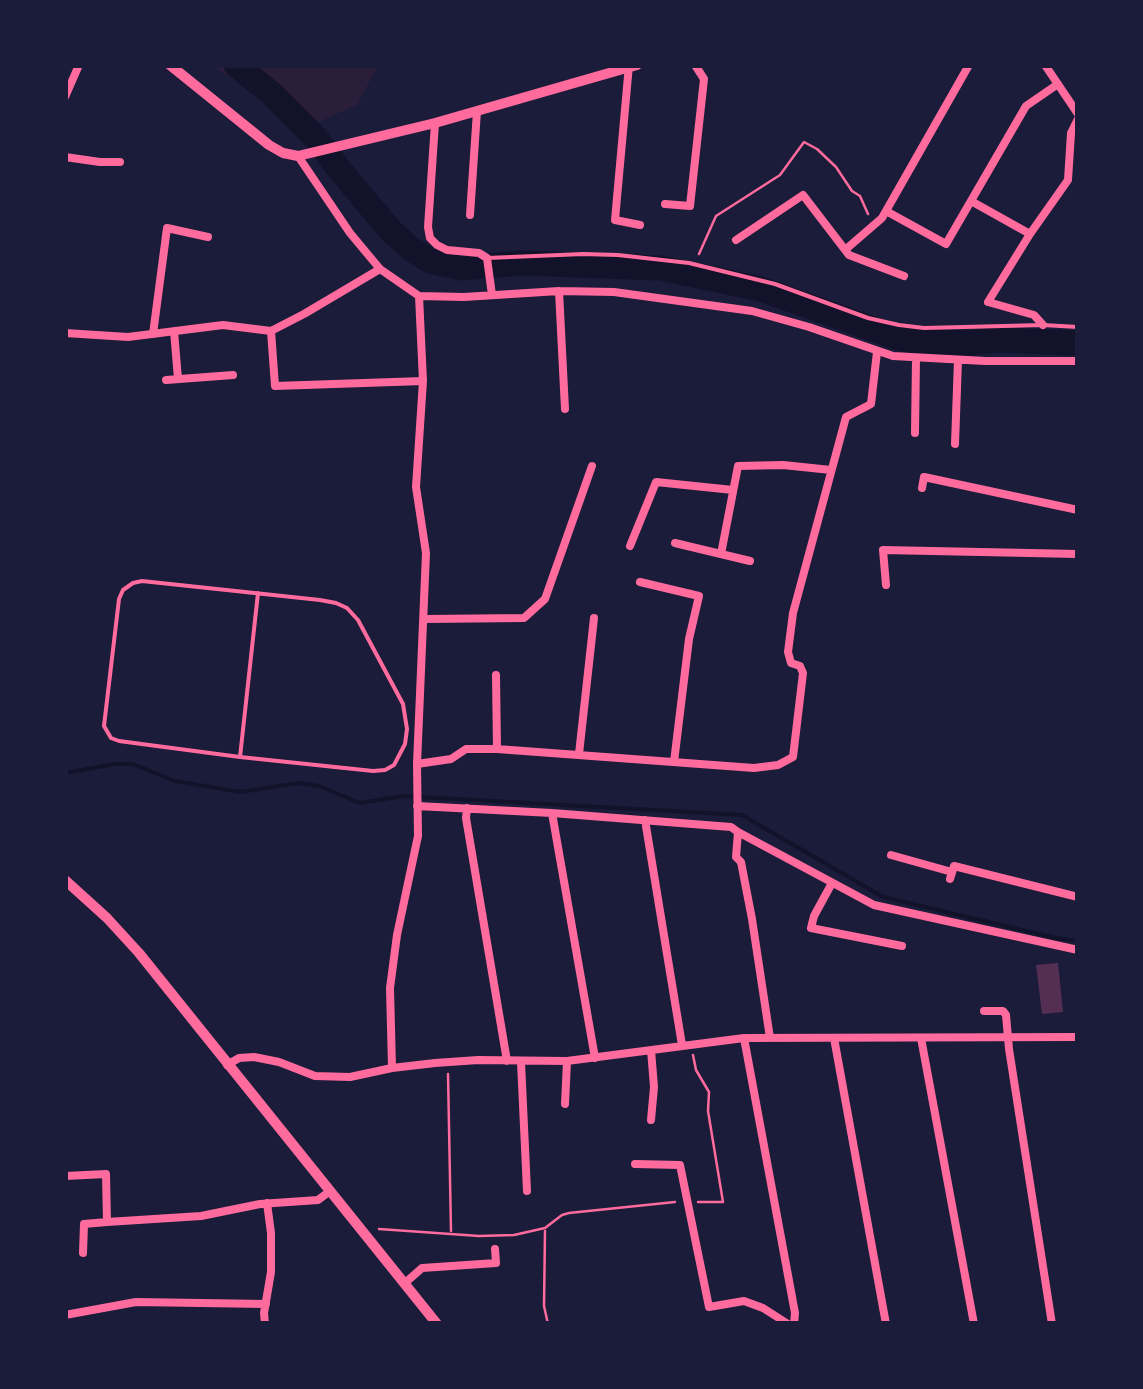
<!DOCTYPE html>
<style>
body{margin:0}
#map{position:relative;width:1143px;height:1389px;overflow:hidden;background:#1b1b3a;font-family:Quicksand,sans-serif}
canvas{display:block}
.frame{position:absolute;inset:0;border:68px solid #1b1b3a;pointer-events:none}
</style>
<div id="map">
<canvas width="1143" height="1389"></canvas>
<div class="frame"></div>
</div>
<script>
const c = document.querySelector('canvas').getContext('2d');
c.lineJoin = 'round';
function fillPath(path, color) {
  c.fillStyle = color;
  c.fill(path, 'evenodd');
}
function poly(rows) {
  const path = new Path2D();
  for (const r of rows) {
    path.moveTo(r[0], r[1]);
    for (let i = 2; i < r.length; i += 2) path.lineTo(r[i], r[i + 1]);
  }
  return path;
}
function stroke(path, color, width, dash) {
  c.strokeStyle = color;
  c.lineWidth = width;
  c.lineCap = dash ? 'butt' : 'round';
  c.setLineDash(dash || []);
  c.stroke(path);
}
fillPath(poly([
 [211,65,378,65,358,104,315,124,273,106]
]), '#2a1e3b');
stroke(poly([
 [65,773,115,764,133,764,175,781,240,792,299,783,319,786,360,803,403,796,742,815,883,897,1056,938,1078,941]
]), '#12122b', 4);
stroke(poly([
 [236,65,271,93,316,138,338,168,392,232,410,248,430,261,462,268,521,263,660,268,761,289,898,338,919,342,970,343,996,340,1078,343]
]), '#12122b', 25);
fillPath(poly([
 [1058,963,1063,1012,1042,1014,1036,965]
]), '#542f53');
stroke(poly([
 [699,254,716,216,780,175,804,142,817,149,836,167,852,191,860,196,868,214],
 [693,1055,696,1070,709,1092,708,1111,723,1202,698,1202],
 [448,1074,451,1231],
 [379,1229,479,1236,514,1235,545,1228,562,1215,569,1213,675,1202],
 [545,1231,544,1306,548,1324]
]), '#ff6b9d', 2.5);
stroke(poly([
 [487,258,583,254,618,255,689,263,775,284,868,318,899,325,924,328,1043,325,1078,327],
 [142,581,320,600,336,603,347,608,358,620,403,704,407,729,405,744,394,765,385,770,373,771,240,757,119,741,111,738,104,726,119,599,123,590,133,583,142,581],
 [240,757,258,593]
]), '#ff6b9d', 4);
stroke(poly([
 [629,65,615,220,640,225],
 [1045,65,1078,114],
 [65,97,79,65],
 [435,123,428,227,430,238,437,245,447,250,479,253,487,258,492,295],
 [298,156,350,233,380,269,419,296,464,297,559,291,614,292,752,311,809,327,893,356,985,361,1078,361],
 [65,157,100,162,120,162],
 [971,201,1030,234],
 [665,204,690,206,704,79,695,65],
 [886,211,946,244,1026,106,1058,84],
 [470,215,477,111],
 [736,240,803,195,849,255,904,276],
 [845,250,882,218,969,65],
 [559,291,565,409],
 [1043,325,1034,315,988,302,1030,234,1068,180,1071,133,1078,119],
 [174,331,178,379],
 [271,331,275,386,423,381],
 [65,333,128,337,223,325,271,331,304,314,380,269],
 [153,334,167,228,208,237],
 [166,380,233,375],
 [915,433,916,358],
 [955,444,958,360],
 [922,488,924,477,1078,510],
 [675,543,750,561],
 [630,546,656,482,733,490],
 [721,554,738,466,783,465,831,470],
 [640,582,699,596,689,639,674,762],
 [886,585,883,550,1078,554],
 [425,619,524,618,545,599,592,466],
 [496,675,497,749],
 [579,754,594,618],
 [417,764,426,553,416,487,423,381,419,296],
 [417,806,552,813,731,827,738,832,736,857,741,862,752,919,770,1038],
 [467,808,466,818,507,1061],
 [552,813,595,1058],
 [645,820,682,1045],
 [738,832,874,905,1078,950],
 [891,855,952,872],
 [950,879,954,866,1078,897],
 [832,883,814,916,811,928,902,946],
 [984,1011,1003,1011,1006,1015,1009,1049,1052,1324],
 [744,1038,795,1313,794,1324],
 [834,1038,886,1324],
 [921,1038,974,1324],
 [651,1050,654,1087,651,1120],
 [521,1062,527,1191],
 [227,1065,239,1058,254,1057,279,1062,315,1076,350,1077,392,1068,435,1063,478,1060,567,1061,744,1038,1078,1037],
 [392,1068,390,988,397,935,418,836,417,764,451,759,466,749,497,749,754,768,778,765,793,757,803,673,800,666,791,663,788,652,793,613,846,417,871,404,877,352],
 [565,1104,567,1061],
 [635,1164,680,1165,709,1307,744,1301,763,1308,788,1324],
 [65,1176,106,1174,107,1222,201,1216,260,1204,318,1200,330,1191],
 [83,1253,84,1224,107,1222],
 [405,1283,422,1268,496,1263,495,1249],
 [65,1315,136,1302,266,1304],
 [265,1324,264,1313,271,1272,271,1233,267,1203]
]), '#ff6b9d', 8);
stroke(poly([
 [170,65,269,145,283,153,298,156,435,123,637,65],
 [65,880,107,918,139,953,437,1324]
]), '#ff6b9d', 10);
</script>
